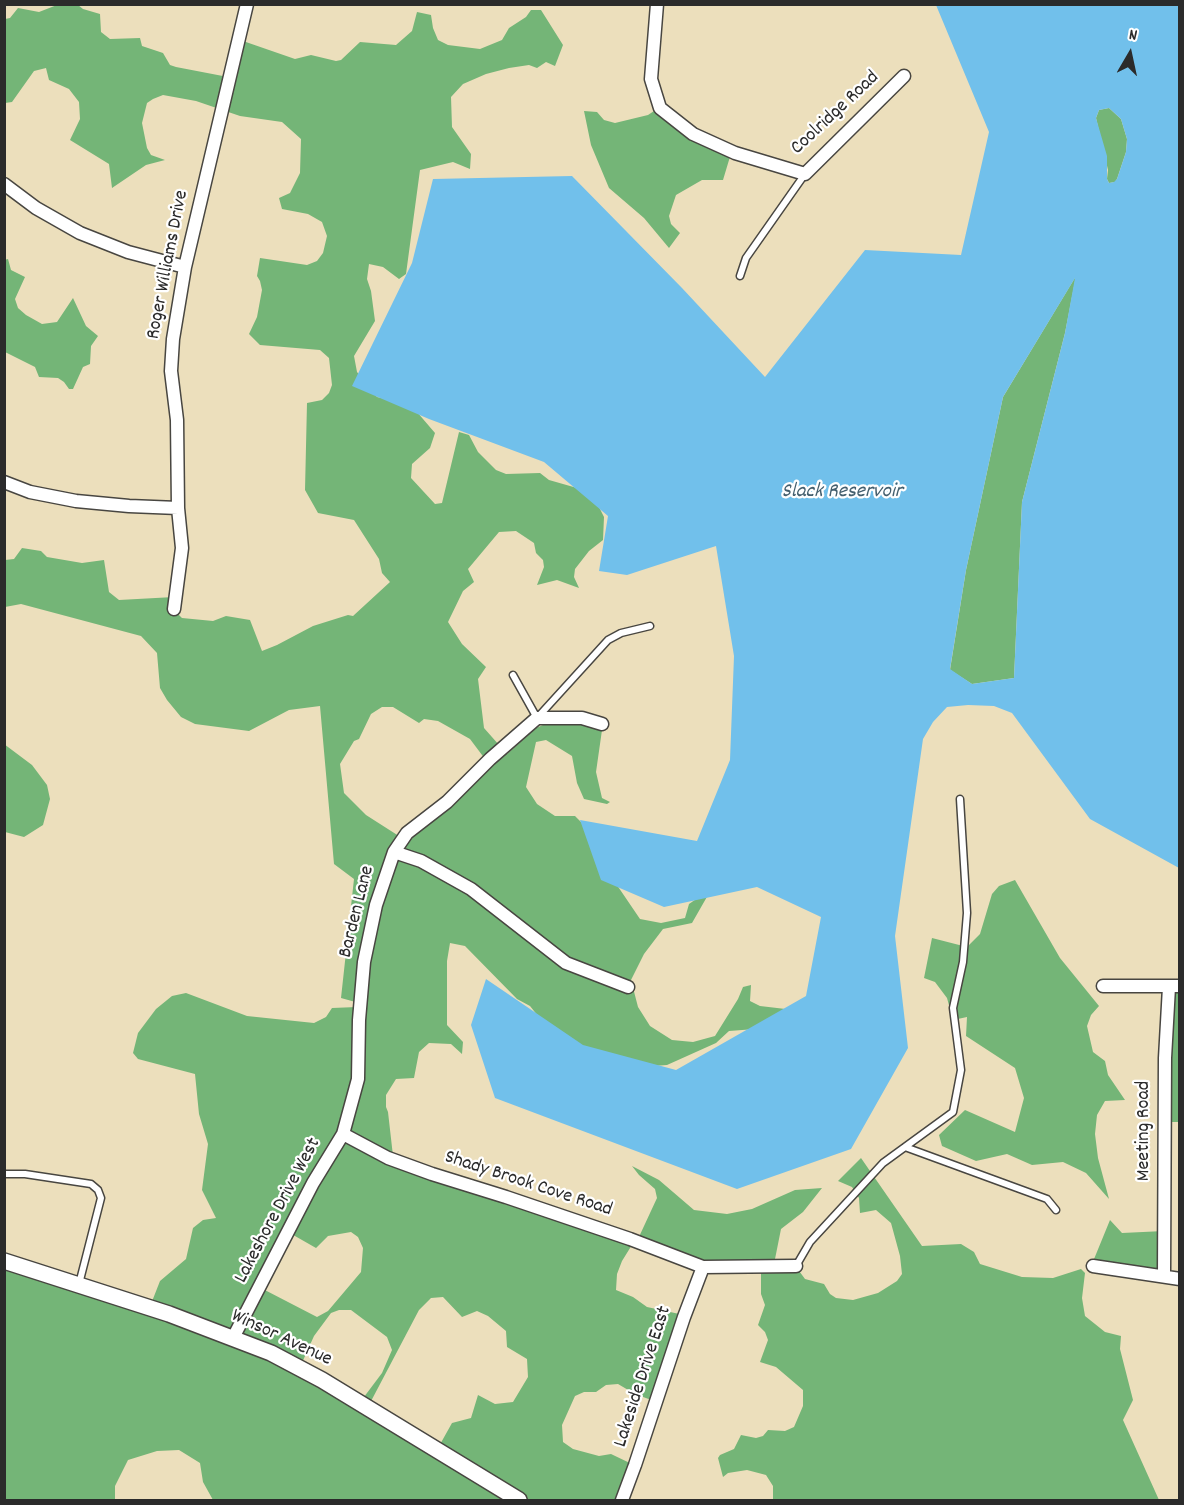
<!DOCTYPE html>
<style>
body{margin:0}
#map{position:relative;width:1184px;height:1505px;overflow:hidden;background:#ecdfbc;font-family:Dekko,sans-serif}
canvas{display:block}
.frame{position:absolute;inset:0;border:6px solid #2b2b2b;pointer-events:none}
.north{position:absolute;left:1100px;top:24px;width:60px;height:60px;-webkit-text-stroke:4px #fff;paint-order:stroke;rotate:9deg;font-size:16px;font-weight:700;line-height:24px;text-align:center;color:#2b2b2b}
.north::after{content:'';display:block;margin:auto;width:21px;height:27px;background:#2b2b2b;clip-path:polygon(50% 0,100% 100%,50% 72%,0 100%)}
</style>
<div id="map">
<canvas width="1184" height="1505"></canvas>
<div class="frame"></div>
<div class="north">N</div>
</div>
<script>
const c = document.querySelector('canvas').getContext('2d');
c.lineJoin = 'round';
function fillPath(path, color) {
  c.fillStyle = color;
  c.fill(path, 'evenodd');
}
function poly(rows) {
  const path = new Path2D();
  for (const r of rows) {
    path.moveTo(r[0], r[1]);
    for (let i = 2; i < r.length; i += 2) path.lineTo(r[i], r[i + 1]);
  }
  return path;
}
function stroke(path, color, width, dash) {
  c.strokeStyle = color;
  c.lineWidth = width;
  c.lineCap = dash ? 'butt' : 'round';
  c.setLineDash(dash || []);
  c.stroke(path);
}
function label(font, color, halo, rows, align = 'center') {
  c.font = font + ' Dekko,sans-serif';
  c.lineWidth = 4.5;
  c.setLineDash([]);
  c.textBaseline = 'middle';
  c.strokeStyle = halo;
  c.fillStyle = color;
  for (const [text, x, y, turn = 0] of rows) {
    c.save();
    c.translate(x, y);
    c.rotate((+turn || 0) * Math.PI / 180);
    c.textAlign = isNaN(turn) ? turn : align;
    if (halo) c.strokeText(text, 0, 0);
    c.fillText(text, 0, 0);
    c.restore();
  }
}
fillPath(poly([
 [57,5,78,5,83,9,100,14,101,32,110,39,140,38,142,46,163,53,170,65,176,67,228,77,243,41,295,59,311,55,336,61,341,60,360,42,396,45,412,31,417,12,431,15,433,28,438,40,448,45,480,49,502,40,509,28,526,17,531,10,541,10,563,45,555,66,546,62,537,68,529,65,509,68,486,74,463,84,451,97,452,127,471,154,470,169,453,162,420,170,406,274,399,279,383,267,369,264,367,279,371,291,375,321,354,356,357,372,377,397,411,405,435,433,430,448,412,464,411,478,435,504,442,503,459,432,469,435,478,452,496,470,506,474,540,473,549,480,577,488,595,499,604,517,603,540,589,551,575,569,574,577,579,588,557,580,537,585,544,567,543,560,536,553,534,543,516,531,499,532,468,569,474,582,463,591,448,622,462,644,486,667,478,679,484,728,507,754,536,728,543,725,582,722,602,730,596,772,602,798,610,802,607,804,584,799,577,783,572,756,546,740,536,742,526,787,537,804,555,816,575,816,584,825,604,866,640,919,661,923,685,918,689,904,712,888,692,923,663,929,644,954,631,980,638,1007,650,1026,672,1040,693,1042,715,1036,738,999,743,987,751,985,750,1001,760,1006,794,1010,782,1027,729,1031,716,1043,667,1065,625,1068,594,1066,542,1021,530,1006,517,999,465,946,450,943,447,961,447,1025,463,1042,462,1054,451,1044,429,1043,419,1052,414,1078,396,1079,386,1095,386,1107,388,1112,393,1156,638,1239,657,1198,655,1189,639,1175,632,1166,659,1180,694,1210,727,1214,752,1209,795,1190,822,1188,803,1212,781,1229,774,1264,794,1264,805,1279,824,1284,830,1294,836,1298,853,1300,878,1293,897,1281,902,1274,900,1256,891,1223,876,1210,860,1213,859,1198,852,1187,838,1181,861,1158,922,1246,961,1244,974,1252,980,1264,1022,1277,1053,1278,1081,1269,1085,1273,1082,1298,1085,1316,1105,1332,1121,1336,1120,1349,1133,1400,1123,1420,1159,1500,773,1500,773,1486,766,1475,747,1470,728,1473,723,1477,718,1458,720,1455,734,1449,741,1435,756,1438,763,1436,768,1430,785,1431,794,1427,803,1406,803,1390,776,1367,760,1362,768,1340,765,1332,758,1325,765,1305,761,1294,761,1266,704,1265,635,1240,622,1261,617,1274,616,1290,633,1297,647,1307,684,1315,654,1401,635,1394,618,1384,606,1385,596,1392,584,1392,575,1396,562,1425,563,1442,573,1449,599,1456,611,1454,634,1465,621,1500,213,1500,203,1482,200,1463,179,1450,157,1451,128,1460,115,1486,115,1500,5,1500,5,1260,151,1304,160,1281,186,1259,193,1228,203,1220,216,1218,202,1190,208,1144,199,1114,195,1074,138,1059,133,1053,138,1033,156,1009,172,996,186,993,247,1016,314,1023,326,1017,332,1008,357,1007,359,1003,341,998,354,879,334,864,320,706,289,710,249,731,195,724,181,717,167,700,160,688,157,653,141,636,21,604,5,607,5,560,14,559,22,548,41,551,47,557,82,563,104,560,109,592,119,600,174,597,175,611,182,618,213,621,226,616,250,620,262,651,277,645,313,626,348,615,353,616,390,582,382,573,379,559,354,520,318,513,305,490,307,403,322,400,329,393,332,385,329,358,320,350,260,345,249,334,257,317,262,290,260,281,257,276,260,258,307,265,317,261,323,253,327,236,322,222,308,214,282,209,279,198,290,193,300,173,301,139,282,122,240,116,196,101,163,95,153,99,147,103,142,123,147,148,151,155,165,160,146,165,112,188,109,164,70,140,80,119,79,102,69,89,49,80,46,68,34,71,12,102,5,103,5,19,10,18,18,8,39,12],
 [382,707,393,707,419,723,424,719,438,721,470,739,491,767,419,821,402,838,366,815,344,793,340,764,354,741,359,739,371,714],
 [288,1232,316,1248,328,1236,351,1232,358,1237,363,1248,361,1272,328,1311,317,1317,259,1287],
 [443,1297,462,1317,477,1311,488,1316,506,1331,507,1347,527,1359,528,1377,513,1402,495,1404,478,1395,471,1418,452,1423,438,1448,369,1405,419,1310,431,1298],
 [339,1310,351,1310,387,1337,392,1350,382,1373,361,1401,301,1365,314,1336,331,1313],
 [660,107,695,133,732,150,723,180,702,180,676,195,669,216,671,224,680,233,669,248,644,218,609,188,591,145,584,111,597,112,604,120,615,123,648,115],
 [1109,108,1121,119,1127,139,1126,152,1117,179,1115,182,1109,183,1107,179,1108,170,1096,118,1099,110],
 [8,259,11,270,25,277,15,299,18,308,26,315,42,324,57,322,73,298,86,326,98,336,91,346,90,364,83,367,73,389,69,389,64,382,58,378,39,377,35,367,5,352,4,260],
 [1076,276,1065,333,1022,502,1014,678,972,684,950,670,966,570,1003,397],
 [4,744,32,765,47,785,50,799,43,825,24,837,5,832],
 [1015,880,1060,958,1099,1006,1091,1015,1087,1026,1093,1052,1105,1061,1108,1075,1125,1100,1105,1101,1097,1115,1095,1134,1098,1158,1109,1199,1086,1173,1063,1162,1032,1165,1007,1154,976,1161,942,1146,939,1135,965,1110,1015,1132,1024,1098,1015,1068,966,1036,967,1017,953,1020,947,998,935,982,924,978,932,938,967,947,980,934,992,894,999,886],
 [1179,984,1179,1122,1168,1122,1169,987],
 [1110,1220,1122,1233,1164,1231,1164,1272,1092,1264]
]), '#74b577');
fillPath(poly([
 [936,5,1179,5,1179,868,1090,819,1012,713,994,706,968,705,947,707,933,722,923,739,895,936,908,1048,851,1149,737,1189,495,1098,471,1025,486,979,583,1045,676,1070,806,996,821,917,757,887,664,907,601,880,580,820,697,841,730,760,734,656,716,546,627,575,599,571,608,516,544,462,429,419,352,386,412,263,433,179,572,176,682,288,765,377,865,250,961,255,989,132],
 [1109,108,1121,119,1127,139,1126,152,1117,179,1114,182,1109,183,1107,179,1107,156,1096,118,1099,110],
 [1075,278,1065,333,1022,502,1014,678,972,684,950,669,966,570,1003,397]
]), '#71c0eb');
const service = poly([
 [740,276,746,258,805,174],
 [513,675,537,718,608,640,621,633,650,626],
 [905,1147,1047,1199,1056,1210],
 [4,1174,25,1174,91,1184,98,1190,101,1198,79,1284],
 [796,1266,810,1242,883,1163,953,1112,961,1070,953,1008,963,962,967,913,960,799]
]);
const minor = poly([
 [657,4,651,79,660,108,693,134,735,153,805,174,904,76],
 [4,184,36,208,80,233,128,252,185,267],
 [4,482,30,492,76,501,129,506,178,508],
 [174,609,182,548,178,508,177,420,171,371,173,339,185,267,247,4],
 [394,852,421,861,471,889,566,963,628,987],
 [1103,986,1180,986],
 [343,1134,388,1158,432,1174,506,1197,630,1239,703,1267,796,1266],
 [1093,1266,1180,1279],
 [1164,1275,1165,1058,1169,987],
 [233,1338,313,1183,343,1134,358,1079,359,1020,364,962,376,905,394,852,407,833,447,802,490,759,537,718,582,718,602,724],
 [622,1500,635,1465,684,1317,703,1267]
]);
const tertiary = poly([
 [4,1261,169,1314,271,1353,322,1380,519,1500]
]);
stroke(service, '#484641', 9);
stroke(minor, '#484641', 15);
stroke(tertiary, '#484641', 18);
stroke(service, '#fff', 6);
stroke(minor, '#fff', 12);
stroke(tertiary, '#fff', 15);
label('20px', '#2b2b2b', '#fff', [
 ["Coolridge Road",836,114,-43],
 ["Roger Williams Drive",169,265,-79],
 ["Barden Lane",358,912,-76],
 ["Meeting Road",1145,1131,-90],
 ["Shady Brook Cove Road",528,1185,18],
 ["Lakeshore Drive West",279,1211,-62],
 ["Winsor Avenue",281,1339,25],
 ["Lakeside Drive East",644,1377,-72]
]);
label('italic 21px', '#445f6e', '#fff', [
 ["Slack Reservoir",842,493]
]);
</script>
